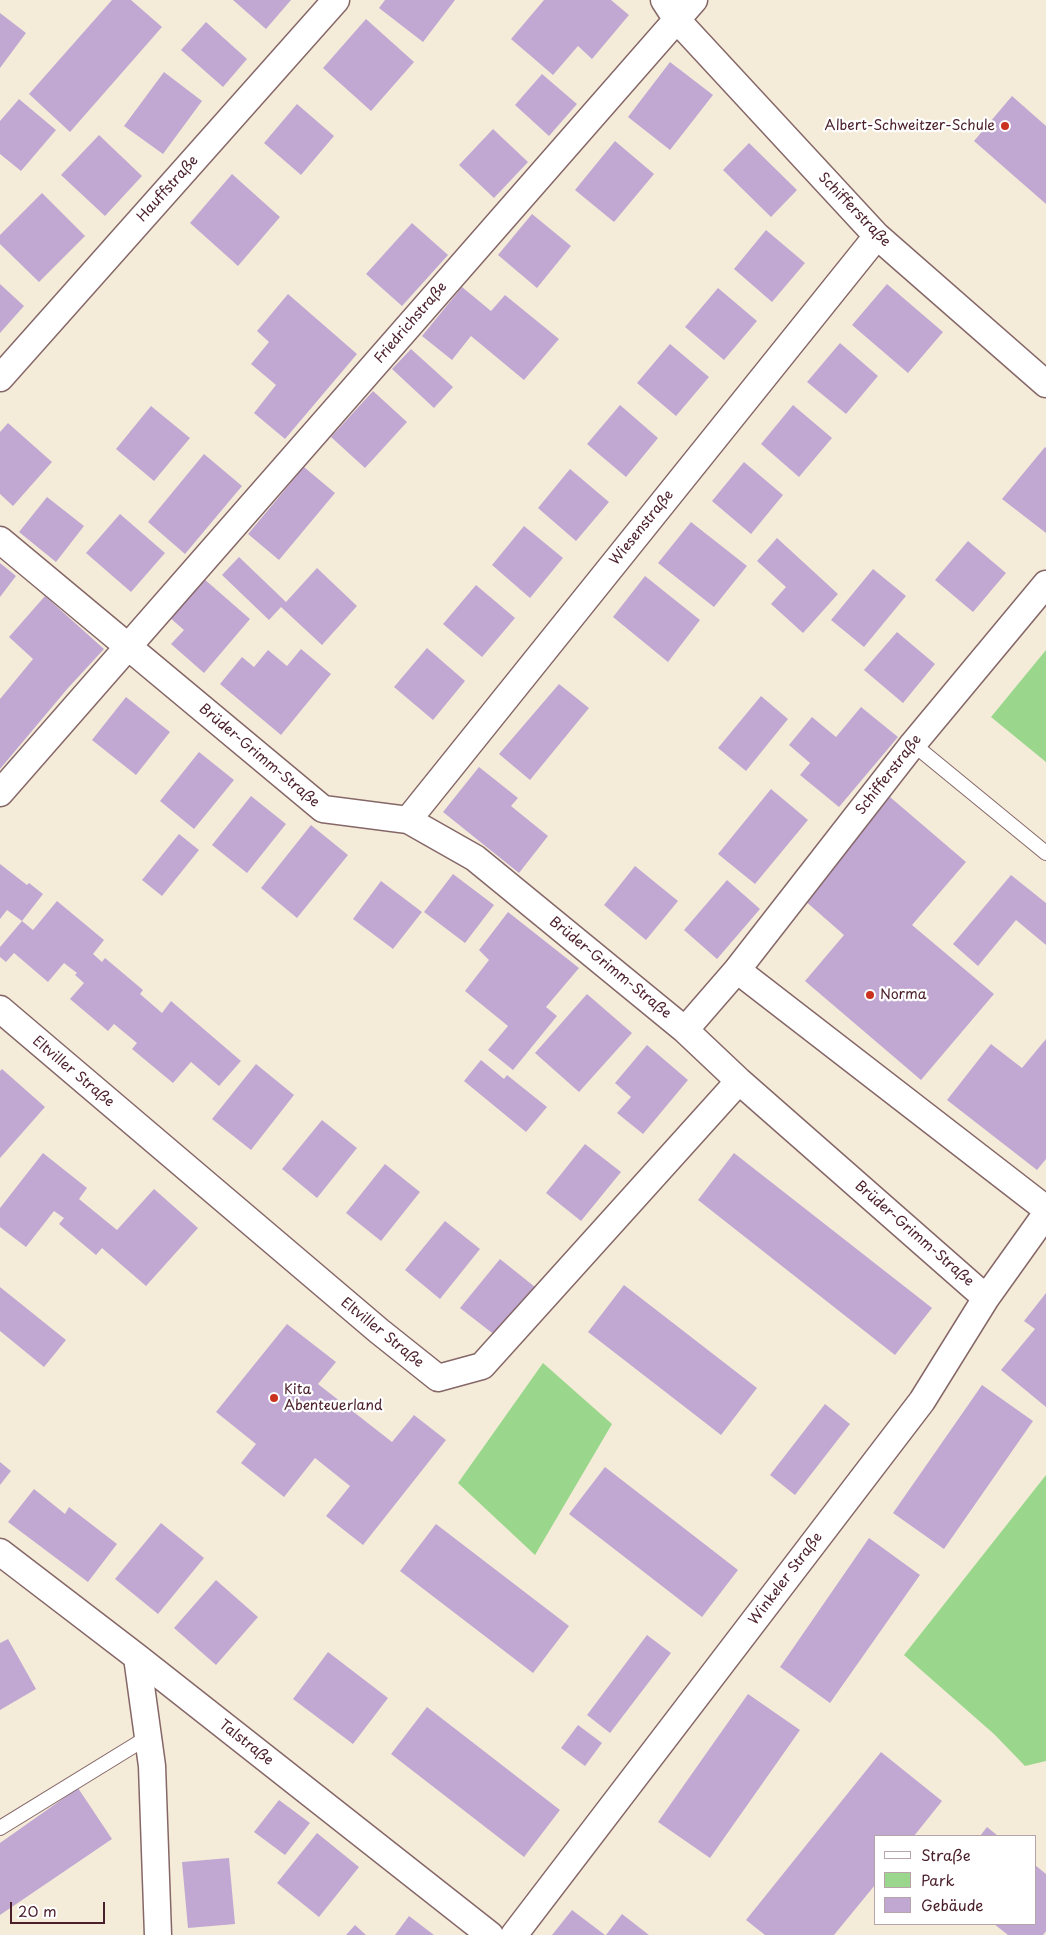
<!DOCTYPE html>
<meta charset="utf-8">
<style>
body{margin:0}
#map{position:relative;width:1046px;height:1935px;overflow:hidden;background:#f4ecd9;font-family:"Playpen Sans",sans-serif}
canvas{display:block}
.legend{position:absolute;left:874px;top:1835px;width:162px;height:90px;box-sizing:border-box;background:#fff;border:1px solid #b7a5aa;margin:0;padding:6px 9px;list-style:none;font-size:15px;color:#4a1f2b}
.legend li{display:flex;align-items:center;gap:10px;height:25px}
.legend b{width:25px;border:1px solid #b7a5aa}
.scale{position:absolute;left:10px;top:1902px;width:95px;height:22px;box-sizing:border-box;border:2px solid #4a1f2b;border-top:0;padding-left:6px;font-size:15px;line-height:18px;white-space:nowrap;color:#4a1f2b;-webkit-text-stroke:4px #fff;paint-order:stroke}
</style>
<div id="map">
<canvas width="1046" height="1935"></canvas>
<ul class="legend">
<li><b style="height:6px;background:#fff"></b>Straße</li>
<li><b style="height:14px;background:#9ad78c"></b>Park</li>
<li><b style="height:14px;background:#c1a8d3"></b>Gebäude</li>
</ul>
<div class="scale">20 m</div>
</div>
<script>
const c = document.querySelector('canvas').getContext('2d');
c.lineJoin = 'round';
function fillPath(path, color) {
  c.fillStyle = color;
  c.fill(path, 'evenodd');
}
function poly(rows) {
  const path = new Path2D();
  for (const r of rows) {
    path.moveTo(r[0], r[1]);
    for (let i = 2; i < r.length; i += 2) path.lineTo(r[i], r[i + 1]);
  }
  return path;
}
function stroke(path, color, width, dash) {
  c.strokeStyle = color;
  c.lineWidth = width;
  c.lineCap = dash ? 'butt' : 'round';
  c.setLineDash(dash || []);
  c.stroke(path);
}
function label(font, color, halo, rows, align = 'center') {
  c.font = font + ' "Playpen Sans",sans-serif';
  c.lineWidth = 4.5;
  c.setLineDash([]);
  c.textBaseline = 'middle';
  c.strokeStyle = halo;
  c.fillStyle = color;
  for (const [text, x, y, turn = 0] of rows) {
    c.save();
    c.translate(x, y);
    c.rotate((+turn || 0) * Math.PI / 180);
    c.textAlign = isNaN(turn) ? turn : align;
    if (halo) c.strokeText(text, 0, 0);
    c.fillText(text, 0, 0);
    c.restore();
  }
}
fillPath(poly([
 [1046,650,1046,762,991,717],
 [543,1363,612,1424,535,1555,458,1483],
 [1046,1475,1046,1761,1025,1766,994,1734,904,1655]
]), '#9ad78c');
fillPath(poly([
 [112,0,131,0,162,27,70,132,29,94],
 [233,0,291,0,266,29],
 [385,0,455,0,423,42,379,8],
 [544,0,611,0,629,15,592,59,578,46,553,75,511,39],
 [0,13,26,33,0,68],
 [366,19,414,62,371,111,323,68],
 [206,22,247,59,223,87,181,50],
 [670,62,713,95,670,150,628,117],
 [164,72,202,101,163,154,124,126],
 [542,74,577,104,549,136,515,105],
 [1012,96,1046,126,1046,204,974,141],
 [19,99,56,130,21,171,0,154,0,121],
 [297,104,334,136,301,175,264,143],
 [493,129,528,162,494,198,459,165],
 [99,135,142,176,105,216,61,175],
 [615,141,654,174,614,222,575,190],
 [749,143,797,190,771,217,723,170],
 [232,174,280,217,238,266,190,223],
 [42,193,85,236,39,282,0,244,0,235],
 [532,214,571,246,537,288,498,255],
 [412,223,448,255,402,306,366,274],
 [766,230,805,263,772,302,734,269],
 [0,284,24,306,0,333],
 [887,284,943,332,908,373,852,325],
 [462,287,491,311,505,295,559,339,524,380,471,336,452,360,422,336],
 [718,288,757,321,724,360,685,327],
 [288,294,357,354,285,439,254,413,276,385,251,364,269,342,257,331],
 [840,343,878,376,846,414,807,382],
 [670,344,709,377,676,416,637,383],
 [411,349,453,387,434,408,392,369],
 [373,391,407,422,365,468,331,437],
 [620,405,658,438,626,477,587,444],
 [793,405,832,438,799,477,761,444],
 [151,406,190,438,154,481,116,449],
 [8,423,52,462,13,506,0,494,0,432],
 [1045,447,1046,448,1046,533,1002,499],
 [204,454,242,486,185,554,148,522],
 [744,462,783,495,751,534,712,501],
 [304,467,335,493,279,560,248,534],
 [570,469,609,502,576,541,538,508],
 [47,497,84,526,56,562,19,532],
 [120,514,165,553,131,592,86,553],
 [691,522,747,566,714,607,658,563],
 [524,526,563,558,530,598,492,565],
 [777,538,838,594,803,633,771,604,786,587,757,561],
 [968,541,1006,573,973,612,935,580],
 [239,557,286,602,317,568,357,606,322,645,281,607,269,620,222,575],
 [0,563,16,576,0,597],
 [873,569,906,596,864,647,831,620],
 [645,576,700,620,668,662,613,617],
 [203,578,250,619,204,673,171,644,184,630,169,617],
 [476,585,515,618,482,657,443,624],
 [45,596,104,649,68,688,0,769,0,699,33,659,9,637],
 [897,632,935,664,903,703,864,670],
 [427,648,465,681,433,720,394,687],
 [301,649,331,674,281,735,220,684,242,657,254,667,268,650,287,666],
 [559,684,589,708,530,780,499,754],
 [761,696,788,719,746,771,718,748],
 [126,697,170,732,136,775,92,740],
 [861,707,898,737,839,807,800,775,810,763,789,745,812,717,836,737],
 [199,752,234,780,194,829,160,801],
 [479,767,518,798,511,806,548,836,519,873,443,812],
 [771,789,808,820,755,884,718,854],
 [251,796,286,824,247,873,212,845],
 [890,797,966,862,912,925,994,994,921,1080,805,981,844,935,803,899],
 [311,825,348,855,297,918,261,888],
 [179,834,199,850,162,896,142,880],
 [0,864,27,885,29,883,43,894,22,921,7,910,0,919],
 [635,866,678,901,646,940,604,905],
 [453,874,494,905,465,943,424,912],
 [1011,875,1046,903,1046,945,1016,920,978,966,953,944],
 [727,880,760,909,717,959,684,930],
 [381,881,422,912,393,949,353,919],
 [57,901,104,940,93,954,102,962,105,958,143,990,140,994,162,1013,171,1001,241,1061,219,1086,191,1062,173,1083,132,1049,137,1043,114,1024,108,1031,70,999,84,983,75,975,77,973,64,963,48,982,14,953,6,962,0,957,0,947,22,921,33,930],
 [508,912,579,968,546,1007,557,1016,513,1070,488,1050,508,1026,465,991,489,960,479,950],
 [587,994,632,1033,579,1092,535,1053],
 [1046,1039,1046,1159,1037,1170,947,1100,991,1044,1022,1068],
 [647,1045,688,1080,643,1134,617,1113,631,1097,615,1083],
 [481,1060,504,1079,507,1075,547,1107,526,1132,464,1081],
 [256,1064,294,1095,251,1150,212,1119],
 [2,1069,45,1107,0,1158,0,1071],
 [322,1120,357,1148,317,1198,282,1169],
 [585,1144,621,1172,581,1221,546,1193],
 [43,1153,87,1188,79,1199,117,1230,154,1189,198,1228,146,1286,102,1248,96,1255,84,1245,59,1224,64,1218,54,1211,26,1247,0,1227,0,1208],
 [734,1153,932,1308,895,1355,698,1200],
 [385,1164,420,1192,381,1241,346,1213],
 [445,1221,480,1249,440,1299,405,1270],
 [500,1259,535,1287,496,1336,460,1308],
 [624,1285,757,1388,721,1435,588,1332],
 [0,1287,66,1340,44,1367,0,1331],
 [1046,1293,1046,1407,1001,1370,1035,1329,1024,1321],
 [287,1324,336,1362,318,1384,392,1442,414,1415,446,1440,363,1545,326,1516,350,1486,315,1458,284,1497,241,1463,256,1444,216,1412],
 [982,1385,1033,1421,944,1549,893,1513],
 [825,1404,850,1424,795,1495,770,1475],
 [0,1462,11,1471,0,1485],
 [605,1467,738,1570,702,1617,569,1514],
 [34,1489,65,1514,69,1507,117,1544,88,1582,8,1522],
 [161,1523,204,1558,158,1614,115,1579],
 [436,1524,569,1626,533,1673,400,1571],
 [869,1538,920,1575,830,1703,780,1667],
 [216,1580,258,1617,216,1665,174,1628],
 [647,1635,671,1653,610,1733,587,1715],
 [8,1639,36,1689,0,1710,0,1643],
 [328,1652,388,1698,353,1744,293,1699],
 [748,1694,800,1730,710,1858,658,1822],
 [427,1707,560,1810,524,1857,391,1754],
 [578,1725,602,1743,585,1766,561,1748],
 [881,1752,942,1801,914,1836,875,1836,875,1885,834,1935,765,1935,746,1920],
 [78,1788,112,1839,0,1915,0,1843],
 [279,1800,310,1823,285,1855,254,1832],
 [987,1827,998,1836,980,1836],
 [317,1833,359,1867,319,1917,277,1883],
 [229,1858,235,1924,188,1928,182,1862],
 [1035,1865,1046,1874,1046,1931,1043,1935,1008,1935,994,1924,1035,1924],
 [572,1910,605,1935,552,1935],
 [622,1914,649,1935,606,1935],
 [409,1916,434,1935,395,1935],
 [355,1925,366,1935,346,1935]
]), '#c1a8d3');
const service = poly([
 [913,744,1046,853],
 [0,1828,148,1737]
]);
const minor = poly([
 [664,0,677,20,877,236,1046,384],
 [0,378,336,0],
 [0,540,323,809,408,820,475,858,685,1030,737,970,913,744,1046,584],
 [0,793,694,0],
 [408,820,877,236],
 [737,970,1046,1209],
 [0,1009,379,1331,438,1378,482,1366,739,1081],
 [685,1030,739,1081,986,1298],
 [0,1552,137,1657,490,1935],
 [137,1657,152,1766,158,1935],
 [514,1935,922,1401,986,1298,1046,1214]
]);
stroke(service, '#866768', 16);
stroke(minor, '#866768', 29);
stroke(service, '#fff', 14);
stroke(minor, '#fff', 26);
for (const [x, y, r, color] of [
 [1005,126,5,"#c8321e"],
 [870,995,5,"#c8321e"],
 [274,1398,5,"#c8321e"]
]) {
  const dot = new Path2D();
  dot.arc(x, y, r, 0, 2 * Math.PI);
  c.fillStyle = color;
  c.fill(dot);
  stroke(dot, '#fff', 2);
}
label('14px', '#4a1f2b', '#fff', [
 ["Albert-Schweitzer-Schule",995,126,"right"],
 ["Norma",880,995],
 ["Kita",284,1390],
 ["Abenteuerland",284,1406]
], 'left');
label('14px', '#4a1f2b', '#fff', [
 ["Hauffstraße",168,189,-48],
 ["Schifferstraße",854,210,46],
 ["Friedrichstraße",411,323,-49],
 ["Wiesenstraße",642,528,-51],
 ["Brüder-Grimm-Straße",259,756,40],
 ["Schifferstraße",889,775,-52],
 ["Brüder-Grimm-Straße",610,968,39],
 ["Eltviller Straße",73,1072,40],
 ["Brüder-Grimm-Straße",914,1234,41],
 ["Eltviller Straße",382,1333,39],
 ["Winkeler Straße",786,1579,-53],
 ["Talstraße",246,1743,38]
]);
</script>
